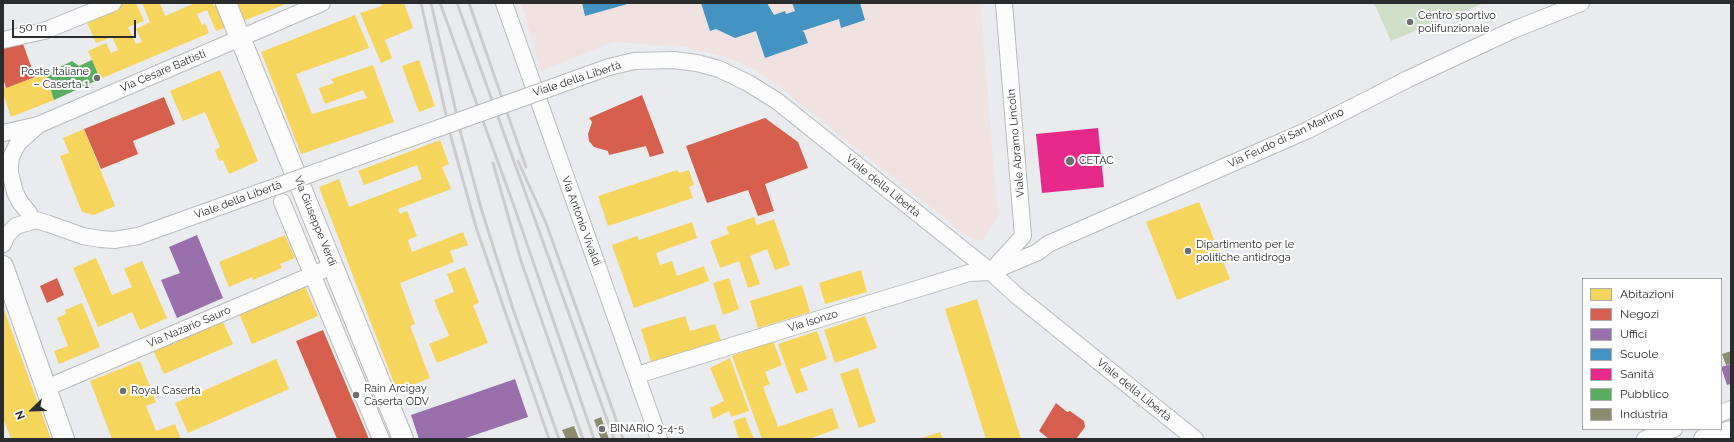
<!DOCTYPE html>
<meta charset="utf-8">
<style>
body{margin:0}
#map{position:relative;width:1734px;height:442px;overflow:hidden;background:#e9ebee;font-family:Raleway,sans-serif}
canvas{display:block}
.frame{position:absolute;inset:0;border:4px solid #2a2c2e;pointer-events:none}
.legend{position:absolute;left:1582px;top:278px;width:140px;height:152px;box-sizing:border-box;background:#fff;border:1px solid #aaabab;margin:0;padding:5px 7px;list-style:none;font-size:12px;color:#2a2c2e}
.legend li{display:flex;align-items:center;gap:8px;height:20px}
.legend b{width:20px;border:1px solid #aaabab}
.north{position:absolute;left:12px;top:390px;width:40px;height:40px;-webkit-text-stroke:3px #fff;paint-order:stroke;rotate:247deg;font-size:11px;font-weight:700;line-height:16px;text-align:center;color:#2a2c2e}
.north::after{content:'';display:block;margin:auto;width:14px;height:18px;background:#2a2c2e;clip-path:polygon(50% 0,100% 100%,50% 72%,0 100%)}
.scale{position:absolute;left:12px;top:20px;width:124px;height:18px;box-sizing:border-box;border:2px solid #2a2c2e;border-top:0;padding-left:5px;font-size:12px;line-height:14px;white-space:nowrap;color:#2a2c2e;-webkit-text-stroke:3px #fff;paint-order:stroke}
</style>
<div id="map">
<canvas width="1734" height="442"></canvas>
<div class="frame"></div>
<ul class="legend">
<li><b style="height:11px;background:#f6d55c"></b>Abitazioni</li>
<li><b style="height:11px;background:#d6604d"></b>Negozi</li>
<li><b style="height:11px;background:#9970ab"></b>Uffici</li>
<li><b style="height:11px;background:#4393c3"></b>Scuole</li>
<li><b style="height:11px;background:#e7298a"></b>Sanità</li>
<li><b style="height:11px;background:#5aae61"></b>Pubblico</li>
<li><b style="height:11px;background:#8c8c6e"></b>Industria</li>
</ul>
<div class="north">N</div>
<div class="scale">50 m</div>
</div>
<script>
const c = document.querySelector('canvas').getContext('2d');
c.lineJoin = 'round';
function fillPath(path, color) {
  c.fillStyle = color;
  c.fill(path, 'evenodd');
}
function poly(rows) {
  const path = new Path2D();
  for (const r of rows) {
    path.moveTo(r[0], r[1]);
    for (let i = 2; i < r.length; i += 2) path.lineTo(r[i], r[i + 1]);
  }
  return path;
}
function stroke(path, color, width, dash) {
  c.strokeStyle = color;
  c.lineWidth = width;
  c.lineCap = dash ? 'butt' : 'round';
  c.setLineDash(dash || []);
  c.stroke(path);
}
function label(font, color, halo, rows, align = 'center') {
  c.font = font + ' Raleway,sans-serif';
  c.lineWidth = 4;
  c.setLineDash([]);
  c.textBaseline = 'middle';
  c.strokeStyle = halo;
  c.fillStyle = color;
  for (const [text, x, y, turn = 0] of rows) {
    c.save();
    c.translate(x, y);
    c.rotate((+turn || 0) * Math.PI / 180);
    c.textAlign = isNaN(turn) ? turn : align;
    if (halo) c.strokeText(text, 0, 0);
    c.fillText(text, 0, 0);
    c.restore();
  }
}
fillPath(poly([
 [521,3,980,3,998,217,983,240,975,240,967,236,769,79,747,66,726,57,685,47,614,42,541,71]
]), '#efe2e0');
fillPath(poly([
 [1374,3,1484,3,1391,41]
]), '#cfdec6');
fillPath(poly([
 [121,3,136,3,144,21,128,27,136,44,142,42,136,29,150,22,142,3,160,3,165,16,195,3,213,3,214,6,219,4,229,26,216,31,207,10,197,14,202,25,205,23,209,33,100,79,88,51,106,43,111,53,118,50,112,37,96,43,85,18],
 [236,3,288,3,243,21],
 [381,3,404,3,413,28,385,40,392,58,381,63,360,13,382,6],
 [355,15,369,48,296,74,312,114,367,98,363,90,325,104,319,88,334,83,331,79,373,65,394,122,301,154,261,52],
 [419,60,435,106,419,112,402,66],
 [220,70,258,161,229,174,223,160,219,161,215,150,220,147,205,112,183,121,170,91],
 [46,74,54,100,11,117,3,93,3,88],
 [84,129,115,206,94,215,82,212,60,156,69,153,63,138],
 [440,140,449,164,442,167,451,189,398,209,400,214,407,211,417,236,408,240,412,252,463,232,468,245,450,251,454,262,400,283,415,324,410,326,430,378,397,391,319,187,339,179,349,207,422,179,417,165,364,185,358,171],
 [677,170,679,173,689,170,694,185,689,187,693,198,608,226,598,196],
 [1199,202,1230,279,1177,300,1146,222],
 [754,217,757,225,774,219,790,265,775,270,767,249,750,256,760,284,748,288,739,261,720,268,710,241,729,234,726,227],
 [692,222,697,238,656,253,660,265,672,261,677,276,704,266,709,281,634,308,612,245,637,236,639,240],
 [285,235,295,258,280,264,282,268,253,280,252,277,229,287,219,262],
 [96,258,112,295,132,287,124,269,142,261,167,318,140,330,132,312,98,327,73,268],
 [465,267,479,303,473,305,488,343,437,363,429,344,449,336,434,300,454,292,447,274],
 [861,270,867,292,825,304,819,283],
 [729,278,739,309,723,315,713,283],
 [802,285,810,312,758,328,750,301],
 [305,286,318,316,252,344,239,314],
 [977,299,1021,439,986,439,945,309],
 [82,303,100,347,59,364,54,351,68,346,57,318,66,314,65,310],
 [3,307,51,439,11,439,3,418],
 [685,316,690,331,715,324,721,340,651,362,641,329],
 [865,316,877,348,835,363,824,330],
 [221,318,233,344,164,374,152,348],
 [817,331,827,359,800,369,808,390,796,394,778,344],
 [773,341,782,365,765,372,770,384,763,387,778,427,832,408,839,428,809,439,762,439,732,356],
 [730,358,749,411,731,417,729,411,713,419,710,408,724,401,710,368],
 [276,359,289,389,188,433,175,403],
 [140,361,156,402,146,406,156,431,175,424,181,439,112,439,90,381],
 [858,368,876,422,859,428,840,374],
 [745,417,754,439,739,439,733,421],
 [940,432,943,439,919,439]
]), '#f6d55c');
fillPath(poly([
 [17,38,20,45,23,44,35,77,6,88,3,78,3,43],
 [642,95,664,153,650,157,646,146,609,155,608,151,594,147,589,141,588,134,592,122,589,118],
 [164,97,175,124,133,141,138,154,101,169,84,129],
 [765,118,798,142,808,168,765,184,774,211,758,216,748,190,707,203,686,146],
 [57,278,64,295,47,303,40,286],
 [323,330,369,439,337,439,296,341],
 [1056,403,1067,412,1070,411,1084,421,1085,427,1076,439,1049,439,1039,431]
]), '#d6604d');
fillPath(poly([
 [197,235,223,298,177,318,161,280,180,273,169,247],
 [1731,364,1731,384,1727,385,1721,367],
 [515,379,528,417,463,439,419,439,411,415]
]), '#9970ab');
fillPath(poly([
 [582,3,631,3,585,16],
 [701,3,767,3,774,15,785,11,786,14,795,11,792,3,860,3,865,20,841,28,839,19,802,31,804,32,808,43,765,58,756,31,735,38,716,29,710,31]
]), '#4393c3');
fillPath(poly([
 [1098,128,1104,187,1042,193,1036,134]
]), '#e7298a');
fillPath(poly([
 [92,60,100,79,54,100,46,74,72,61,79,66]
]), '#5aae61');
fillPath(poly([
 [1731,351,1731,364,1726,365,1722,354],
 [601,417,609,439,601,439,594,420],
 [574,426,579,439,566,439,562,430]
]), '#8c8c6e');
const minor = poly([
 [504,3,659,439],
 [3,40,44,31,113,3],
 [719,69,748,83,777,101,991,272,1016,295,1195,439],
 [3,133,38,125,322,3],
 [282,202,381,439],
 [29,213,20,202,15,192,10,173,10,164,11,157,18,143,37,126],
 [3,244,7,235,16,226,36,220,49,224],
 [995,267,1023,236,1004,3],
 [637,375,969,273,991,272,1038,252,1048,244,1308,130,1408,79,1513,30,1581,3],
 [46,388,333,266],
 [1721,413,1731,409],
 [1645,439,1674,429]
]);
const major = poly([
 [226,3,403,439],
 [3,266,64,439],
 [1704,439,1731,431]
]);
stroke(minor, '#b9bbbd', 18);
stroke(major, '#b9bbbd', 22);
stroke(minor, '#fcfcfc', 16);
stroke(major, '#fcfcfc', 20);
stroke(poly([
 [421,3,451,137,476,227,549,439],
 [431,3,462,138,481,208,513,309,559,439],
 [440,3,514,206,594,439],
 [457,3,614,439],
 [469,3,526,167],
 [518,161,546,223,623,439],
 [493,163,521,261,583,439]
]), '#ccccce', 3);
const minorBridge = poly([
 [49,224,83,236,100,239,114,240,138,236,609,67,634,61,674,60,697,63,719,69]
]);
stroke(minorBridge, '#b9bbbd', 18, []);
stroke(minorBridge, '#fcfcfc', 16);
for (const [x, y, r, color] of [
 [1410,22,4,"#6d6f71"],
 [97,78,4,"#6d6f71"],
 [1070,161,5,"#6d6f71"],
 [1188,251,4,"#6d6f71"],
 [123,391,4,"#6d6f71"],
 [356,395,4,"#6d6f71"],
 [602,429,4,"#6d6f71"]
]) {
  const dot = new Path2D();
  dot.arc(x, y, r, 0, 2 * Math.PI);
  c.fillStyle = color;
  c.fill(dot);
  stroke(dot, '#fff', 1.5);
}
label('11px', '#2a2c2e', '#fff', [
 ["Centro sportivo",1418,16],
 ["polifunzionale",1418,29],
 ["Poste Italiane",89,72,"right"],
 ["– Caserta 1",89,85,"right"],
 ["CETAC",1079,161],
 ["Dipartimento per le",1196,245],
 ["politiche antidroga",1196,258],
 ["Rain Arcigay",364,389],
 ["Caserta ODV",364,402],
 ["Royal Caserta",131,391],
 ["BINARIO 3-4-5",610,429]
], 'left');
label('11px', '#2a2c2e', '#fff', [
 ["Via Cesare Battisti",163,71,-23],
 ["Viale della Libertà",577,79,-18],
 ["Via Feudo di San Martino",1286,138,-25],
 ["Viale Abramo Lincoln",1016,143,-95],
 ["Viale della Libertà",883,186,39],
 ["Viale della Libertà",238,200,-20],
 ["Via Giuseppe Verdi",315,221,68],
 ["Via Antonio Vivaldi",581,221,70],
 ["Via Isonzo",813,321,-17],
 ["Via Nazario Sauro",189,327,-23],
 ["Viale della Libertà",1134,390,39]
]);
</script>
